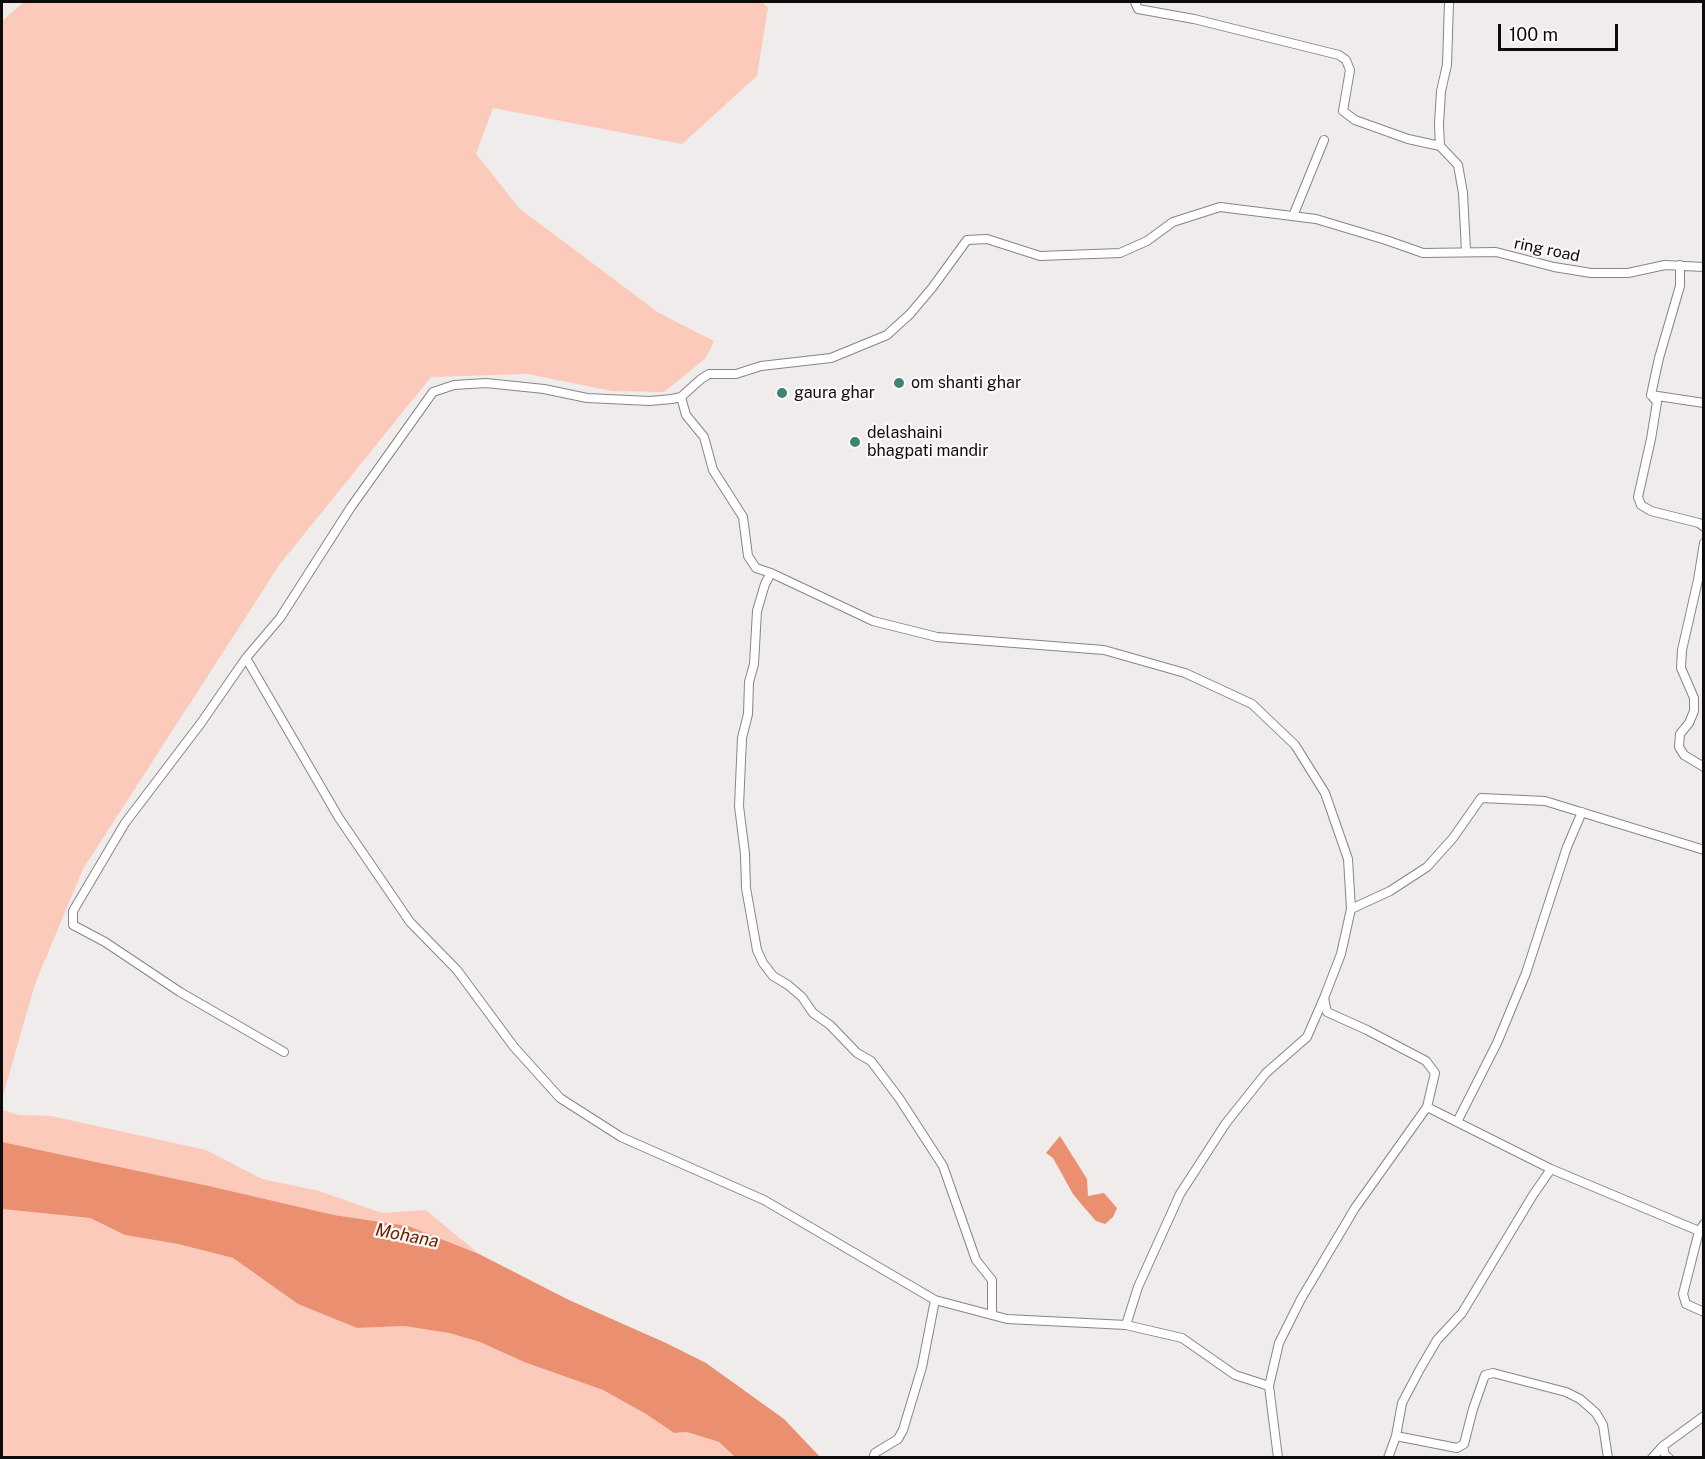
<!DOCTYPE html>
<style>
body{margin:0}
#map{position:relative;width:1705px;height:1459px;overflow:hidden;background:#efeceb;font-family:"Public Sans",sans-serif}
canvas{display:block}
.frame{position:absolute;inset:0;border:3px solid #0d0c0b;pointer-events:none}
.scale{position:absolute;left:1498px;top:24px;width:120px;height:27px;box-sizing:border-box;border:3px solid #0d0c0b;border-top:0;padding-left:8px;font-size:18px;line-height:21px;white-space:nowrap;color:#0d0c0b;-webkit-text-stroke:4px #fdf9f8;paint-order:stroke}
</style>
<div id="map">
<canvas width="1705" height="1459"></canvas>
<div class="frame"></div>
<div class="scale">100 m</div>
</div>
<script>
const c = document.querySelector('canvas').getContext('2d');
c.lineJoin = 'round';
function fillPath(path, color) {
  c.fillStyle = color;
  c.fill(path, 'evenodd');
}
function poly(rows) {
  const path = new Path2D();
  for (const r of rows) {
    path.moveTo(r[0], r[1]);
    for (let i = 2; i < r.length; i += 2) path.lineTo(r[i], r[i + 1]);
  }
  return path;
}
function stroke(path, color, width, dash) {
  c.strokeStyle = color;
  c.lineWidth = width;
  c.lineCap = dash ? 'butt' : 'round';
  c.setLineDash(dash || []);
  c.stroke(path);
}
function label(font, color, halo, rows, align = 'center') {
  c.font = font + ' "Public Sans",sans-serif';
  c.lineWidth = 4.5;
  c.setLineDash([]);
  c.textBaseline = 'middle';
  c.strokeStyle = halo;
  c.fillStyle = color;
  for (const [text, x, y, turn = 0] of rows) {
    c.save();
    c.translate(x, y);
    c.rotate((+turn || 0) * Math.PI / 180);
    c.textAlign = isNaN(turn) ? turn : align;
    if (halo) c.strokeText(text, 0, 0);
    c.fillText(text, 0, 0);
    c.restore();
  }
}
fillPath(poly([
 [24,2,762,2,768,8,757,76,682,144,493,108,476,154,520,209,659,313,714,341,706,358,664,392,612,391,527,374,431,377,280,564,83,869,35,984,2,1099,2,21],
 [2,1110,19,1115,51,1116,206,1150,262,1179,319,1191,382,1213,426,1210,479,1254,407,1226,334,1215,209,1186,2,1142],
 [2,1209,90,1218,125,1235,178,1244,233,1258,298,1304,357,1328,404,1326,449,1333,480,1342,524,1362,603,1390,646,1414,674,1433,687,1432,719,1442,735,1457,2,1458]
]), '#fbcaba');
fillPath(poly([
 [1060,1136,1087,1179,1088,1196,1104,1193,1117,1208,1113,1217,1105,1224,1096,1221,1082,1205,1073,1194,1053,1158,1046,1153],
 [2,1142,209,1186,334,1215,408,1226,479,1254,569,1300,666,1343,706,1363,784,1419,820,1457,735,1457,719,1442,687,1432,674,1433,646,1414,603,1390,524,1362,480,1342,449,1333,404,1326,357,1328,298,1304,233,1258,178,1244,125,1235,90,1218,2,1209]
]), '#ea9071');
const street = poly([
 [1135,2,1138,9,1194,19,1339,55,1346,60,1350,70,1343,111,1355,120,1408,139,1440,146],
 [1449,2,1447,65,1441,91,1439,124,1440,146,1458,165,1463,193,1466,251],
 [1293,216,1324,140],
 [1680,265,1680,286,1659,358,1651,395,1657,402,1651,439,1638,497,1641,505,1651,511,1699,523,1704,527],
 [1651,395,1704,403],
 [681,397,686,415,704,437,713,470,743,517,748,556,756,568,771,573],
 [1704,543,1698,580,1682,650,1681,668,1694,698,1694,711,1689,723,1680,734,1679,747,1684,755,1704,767],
 [246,658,339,818,410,922,457,970,514,1047,560,1098,621,1137,764,1200,935,1300,1007,1319,1126,1325,1182,1338,1235,1375,1269,1386,1278,1458],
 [284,1052,180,992,105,942,73,925,73,911,125,823,201,723,246,658,280,618,351,507,433,392,454,385,486,383,544,389,587,398,650,401,672,399,681,397,701,379,709,374,736,374,761,366,831,358,887,335,910,314,932,288,967,240,987,239,1040,256,1120,253,1147,241,1173,222,1220,207,1316,219,1386,240,1423,253,1496,252,1554,267,1591,273,1628,273,1665,265,1704,267],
 [1427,1107,1435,1073,1426,1061,1367,1030,1327,1012,1324,998,1341,954,1351,909,1390,891,1427,867,1453,838,1481,798,1545,801,1704,850],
 [1457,1122,1497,1043,1526,973,1567,847,1582,812],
 [1704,1224,1699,1231,1683,1294,1686,1304,1704,1312],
 [992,1315,992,1280,976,1260,943,1166,899,1098,871,1061,857,1053,830,1025,813,1013,802,997,788,985,773,976,763,963,757,950,746,888,745,854,739,806,742,738,748,714,749,682,754,664,757,611,765,584,771,573,873,621,937,637,1104,650,1185,673,1252,704,1295,745,1325,793,1348,859,1351,909],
 [1126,1325,1138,1287,1180,1194,1226,1123,1266,1073,1307,1037,1324,998],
 [1269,1386,1279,1343,1301,1299,1355,1208,1427,1107,1551,1169,1699,1231],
 [1396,1436,1457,1448,1464,1444,1473,1409,1485,1375,1493,1373,1566,1392,1580,1399,1596,1413,1603,1425,1608,1458],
 [1663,1446,1665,1455,1669,1458],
 [873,1458,875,1453,898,1439,903,1430,922,1367,935,1300],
 [1388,1458,1396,1436,1402,1403,1420,1369,1437,1340,1462,1313,1533,1195,1551,1169],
 [1652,1458,1663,1446,1704,1416]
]);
stroke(street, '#888584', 10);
stroke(street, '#fff', 8);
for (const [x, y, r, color] of [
 [899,383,6,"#3f8377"],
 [782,393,6,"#3f8377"],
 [855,442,6,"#3f8377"]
]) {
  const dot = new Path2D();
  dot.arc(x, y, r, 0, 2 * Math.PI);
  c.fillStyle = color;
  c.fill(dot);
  stroke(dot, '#fdf9f8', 2);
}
label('16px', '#0d0c0b', '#fdf9f8', [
 ["ring road",1547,250,12]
]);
label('16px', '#0d0c0b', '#fdf9f8', [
 ["om shanti ghar",911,383],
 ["gaura ghar",794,393],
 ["delashaini",867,433],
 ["bhagpati mandir",867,451]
], 'left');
label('italic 18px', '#6f2000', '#fdf9f8', [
 ["Mohana",407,1236,11]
]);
</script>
